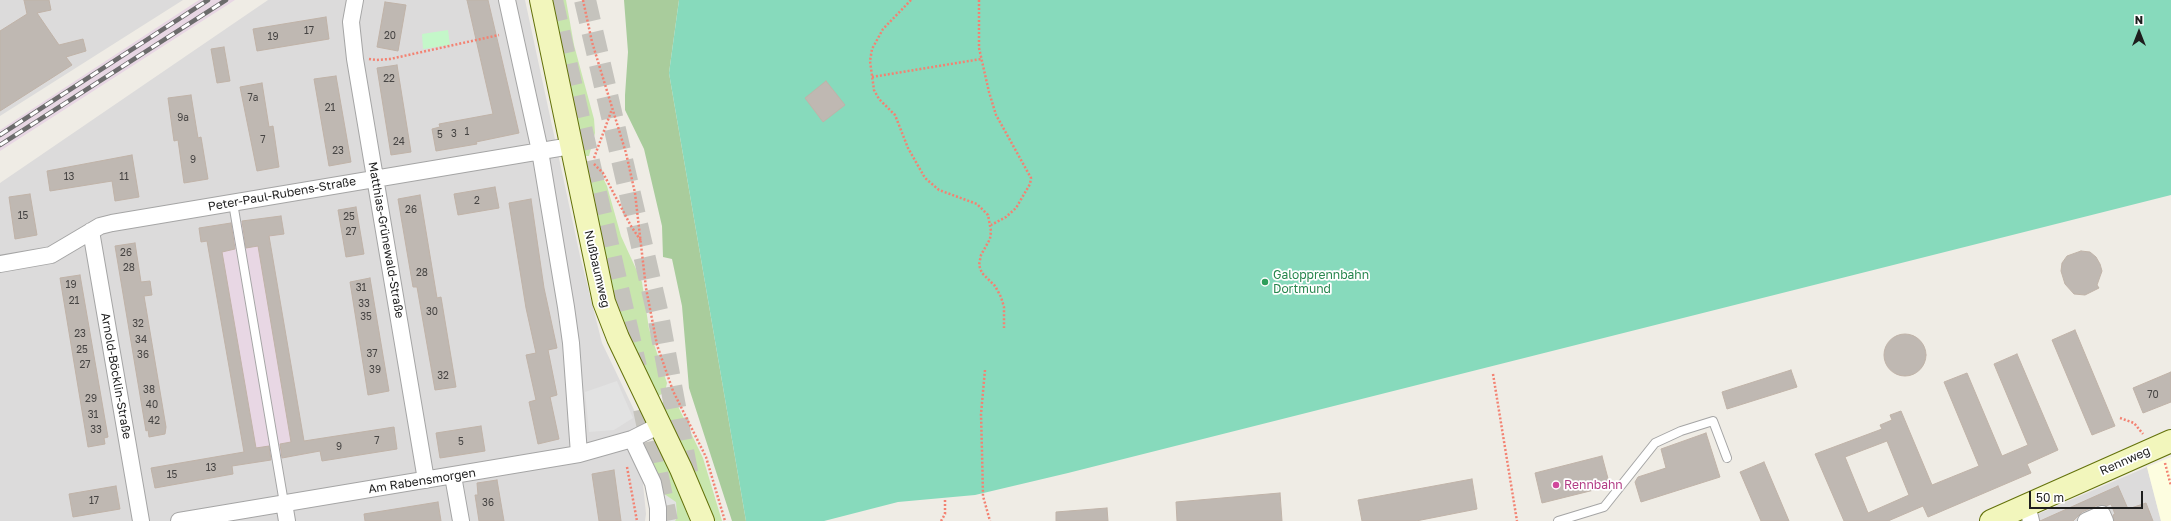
<!DOCTYPE html>
<meta charset="utf-8">
<style>
body{margin:0}
#map{position:relative;width:2171px;height:521px;overflow:hidden;background:#efece5;font-family:"Golos Text",sans-serif}
canvas{display:block}
.north{position:absolute;left:2119px;top:12px;width:40px;height:40px;-webkit-text-stroke:3px #fff;paint-order:stroke;rotate:0deg;font-size:11px;font-weight:700;line-height:16px;text-align:center;color:#1e1e1e}
.north::after{content:'';display:block;margin:auto;width:14px;height:18px;background:#1e1e1e;clip-path:polygon(50% 0,100% 100%,50% 72%,0 100%)}
.scale{position:absolute;left:2029px;top:491px;width:114px;height:18px;box-sizing:border-box;border:2px solid #1e1e1e;border-top:0;padding-left:5px;font-size:12px;line-height:14px;white-space:nowrap;color:#1e1e1e;-webkit-text-stroke:3px #fff;paint-order:stroke}
</style>
<div id="map">
<canvas width="2171" height="521"></canvas>
<div class="north">N</div>
<div class="scale">50 m</div>
</div>
<script>
const c = document.querySelector('canvas').getContext('2d');
c.lineJoin = 'round';
function fillPath(path, color) {
  c.fillStyle = color;
  c.fill(path, 'evenodd');
}
function poly(rows) {
  const path = new Path2D();
  for (const r of rows) {
    if (r.length === 3) {
      path.moveTo(r[0] + r[2], r[1]);
      path.arc(r[0], r[1], r[2], 0, 2 * Math.PI);
      continue;
    }
    path.moveTo(r[0], r[1]);
    for (let i = 2; i < r.length; i += 2) path.lineTo(r[i], r[i + 1]);
  }
  return path;
}
function stroke(path, color, width, dash) {
  c.strokeStyle = color;
  c.lineWidth = width;
  c.lineCap = dash ? 'butt' : 'round';
  c.setLineDash(dash || []);
  c.stroke(path);
}
function label(font, color, halo, rows, align = 'center') {
  c.font = font + ' "Golos Text",sans-serif';
  c.lineWidth = 3.5;
  c.setLineDash([]);
  c.textBaseline = 'middle';
  c.strokeStyle = halo;
  c.fillStyle = color;
  for (const [text, x, y, turn = 0] of rows) {
    c.save();
    c.translate(x, y);
    c.rotate((+turn || 0) * Math.PI / 180);
    c.textAlign = isNaN(turn) ? turn : align;
    if (halo) c.strokeText(text, 0, 0);
    c.fillText(text, 0, 0);
    c.restore();
  }
}
fillPath(poly([
 [0,0,183,0,0,116],
 [268,0,525,0,580,256,602,343,636,414,646,514,645,521,0,521,0,183],
 [2147,467,2161,521,2022,521]
]), '#dcdbdb');
fillPath(poly([
 [199,0,235,0,0,151,0,130],
 [281,216,284,234,269,237,306,454,246,464,208,241,201,242,199,228]
]), '#e8d7e4');
fillPath(poly([
 [2171,457,2171,521,2161,521,2147,467]
]), '#fdfde0');
fillPath(poly([
 [552,0,566,0,574,45,594,119,595,133,589,156,583,156],
 [592,166,601,174,607,186,621,236,642,282,649,329,667,383,665,392,655,398,613,303,584,168],
 [670,397,674,398,703,458,722,521,711,521,659,405],
 [641,449,650,449,660,453,672,475,690,521,675,521,677,515,660,491,651,462]
]), '#c8e6ad');
fillPath(poly([
 [624,0,679,0,669,73,746,521,732,521,689,388,682,306,672,259,663,257,662,226,644,149,625,110,625,95,628,52]
]), '#a9cc9c');
fillPath(poly([
 [448,30,450,45,423,49,422,34]
]), '#c4f7c9');
fillPath(poly([
 [679,0,2171,0,2171,195,1068,473,975,495,898,502,824,521,746,521,669,73]
]), '#87dabc');
fillPath(poly([
 [617,381,633,418,614,430,589,432,585,392],
 [660,491,676,502,677,515,675,521,663,521]
]), '#e2e2e2');
const building = poly([
 [24,0,49,0,51,10,37,13,59,45,83,39,86,51,66,57,72,65,0,111,0,31,27,14,24,0],
 [467,0,488,0,519,133,476,142,477,144,436,151,432,129,440,127,439,124,493,114,467,0],
 [385,2,406,5,398,51,377,47,385,2],
 [326,17,329,39,257,51,253,29,326,17],
 [224,47,230,81,217,83,211,49,224,47],
 [397,65,411,152,391,155,377,68,397,65],
 [336,76,351,162,329,166,314,79,336,76],
 [826,81,845,105,823,122,805,98,826,81],
 [262,83,269,127,273,126,279,167,257,171,240,87,262,83],
 [191,95,198,138,201,137,208,179,184,183,178,140,174,141,168,98,191,95],
 [132,155,139,197,115,201,112,181,50,191,47,171,132,155],
 [495,187,499,208,458,215,454,194,495,187],
 [30,194,37,235,15,239,9,197,30,194],
 [420,195,437,298,441,297,456,387,435,390,417,287,413,287,398,199,420,195],
 [531,199,544,288,557,348,548,350,557,395,550,397,559,439,538,444,529,402,536,400,526,355,536,353,526,308,509,203,531,199],
 [356,207,364,254,346,257,338,210,356,207],
 [281,216,284,234,269,236,304,441,394,427,397,449,322,461,320,451,282,458,280,444,291,442,258,246,246,248,242,221,281,216],
 [231,223,235,249,222,252,256,448,269,446,271,460,232,466,233,474,155,488,151,468,244,452,207,241,201,242,199,228,231,223],
 [135,243,141,282,150,281,152,295,144,296,166,427,165,434,149,437,148,430,146,431,115,246,135,243],
 [2081,251,2090,252,2096,257,2100,264,2102,271,2097,285,2099,288,2085,295,2074,294,2065,284,2061,271,2062,263,2067,256,2081,251],
 [80,275,108,437,104,438,105,444,88,447,60,278,80,275],
 [370,278,389,391,368,395,350,282,370,278],
 [2075,330,2115,426,2092,435,2052,340,2075,330],
 [1905,355,21],
 [2017,354,2058,450,2027,464,2031,473,1928,517,1923,506,1888,521,1844,521,1815,454,1882,429,1880,425,1892,420,1890,415,1901,411,1932,485,1979,466,1944,382,1967,373,2002,456,2028,445,1994,364,2017,354],
 [1887,441,1909,495,1868,513,1845,457,1887,441],
 [1791,370,1797,387,1727,409,1722,392,1791,370],
 [2171,372,2171,402,2143,413,2133,388,2171,372],
 [481,426,485,451,440,458,436,433,481,426],
 [1706,433,1720,477,1641,502,1635,482,1638,477,1666,468,1661,449,1706,433],
 [1602,456,1610,486,1542,503,1535,473,1602,456],
 [1764,462,1789,521,1761,521,1740,472,1764,462],
 [614,470,621,521,599,521,592,474,614,470],
 [1472,479,1477,509,1416,521,1362,521,1358,500,1472,479],
 [497,480,504,521,479,521,475,495,478,495,477,483,497,480],
 [116,486,120,509,73,517,69,494,116,486],
 [2118,486,2128,509,2146,503,2153,521,2114,521,2113,515,2115,514,2111,504,2106,506,2098,505,2082,512,2073,521,2040,521,2118,486],
 [1280,493,1282,521,1177,521,1176,502,1280,493],
 [438,502,441,521,365,521,364,514,438,502],
 [1107,508,1108,521,1056,521,1056,512,1107,508]
]);
fillPath(building, '#bfb8b2');
stroke(building, '#c0b3a8', 1);
stroke(poly([
 [552,0,636,367],
 [585,0,658,315,688,477],
 [644,409,667,521]
]), '#c5c3bd', 22, [22, 11]);
const lane = poly([
 [233,203,284,503],
 [1558,521,1604,507,1655,443,1681,431,1713,421,1727,458]
]);
const street = poly([
 [355,0,351,22,355,59,426,480],
 [507,0,540,151,566,307,571,343,579,454],
 [91,231,141,521],
 [0,264,51,255,100,226,112,223,571,146],
 [632,439,653,483,658,508,658,521],
 [453,476,461,521],
 [284,503,287,521],
 [2027,505,2031,521],
 [179,521,579,454,632,439,660,425],
 [2086,521,2102,514,2105,521]
]);
const secondary = poly([
 [541,0,604,302,618,338,681,469,703,521],
 [1991,521,2171,441]
]);
stroke(lane, '#a5a5a5', 10);
stroke(street, '#a5a5a5', 18);
stroke(secondary, '#63710a', 24);
stroke(poly([
 [583,0,592,42,626,153,635,193,646,288,657,345,673,391,706,457,725,521],
 [911,0,883,29,872,49,870,61,874,90,879,99,895,115,908,148,925,178,939,190,977,204,988,215,991,231,990,239,981,255,979,265,982,273,995,286,1001,297,1004,307,1004,328],
 [979,0,979,48,989,92,996,115,1031,178,1030,184,1016,208,1006,217,991,225],
 [369,59,376,60,390,59,499,35],
 [872,77,981,59],
 [594,158,612,109],
 [594,164,603,173,631,226,641,241],
 [985,370,981,414,982,452,983,496,990,521],
 [1493,374,1517,521],
 [2120,418,2134,423,2143,434],
 [2165,463,2171,486],
 [627,467,637,521],
 [941,521,945,514,945,498]
]), '#f38272', 2.5, [2, 2]);
stroke(lane, '#fff', 8);
stroke(street, '#fff', 16);
stroke(secondary, '#f2f6bc', 22);
const rail = poly([
 [0,135,208,0],
 [0,145,226,0]
]);
stroke(rail, '#6c6c6c', 4.5);
stroke(rail, '#fff', 3, [9]);
for (const [x, y, r, color] of [
 [1265,282,4,"#2e9e5b"],
 [1556,485,4,"#d1479c"]
]) {
  const dot = new Path2D();
  dot.arc(x, y, r, 0, 2 * Math.PI);
  c.fillStyle = color;
  c.fill(dot);
  stroke(dot, '#fff', 1.5);
}
label('10px', '#464443', null, [
 ["17",309,31],
 ["20",390,36],
 ["19",273,37],
 ["22",389,79],
 ["7a",253,98],
 ["21",330,108],
 ["9a",183,118],
 ["1",467,132],
 ["3",454,134],
 ["5",440,135],
 ["7",263,140],
 ["24",399,142],
 ["23",338,151],
 ["9",193,160],
 ["13",69,177],
 ["11",124,177],
 ["2",477,201],
 ["26",411,210],
 ["15",23,216],
 ["25",349,217],
 ["27",351,232],
 ["26",126,253],
 ["28",129,268],
 ["28",422,273],
 ["19",71,285],
 ["31",361,288],
 ["21",74,301],
 ["33",364,304],
 ["30",432,312],
 ["35",366,317],
 ["32",138,324],
 ["23",80,334],
 ["34",141,340],
 ["25",82,350],
 ["37",372,354],
 ["36",143,355],
 ["27",85,365],
 ["39",375,370],
 ["32",443,376],
 ["38",149,390],
 ["70",2153,395],
 ["29",91,399],
 ["40",152,405],
 ["31",93,415],
 ["42",154,421],
 ["33",96,430],
 ["7",377,441],
 ["5",461,442],
 ["9",339,447],
 ["13",211,468],
 ["15",172,475],
 ["17",94,501],
 ["36",488,503]
]);
label('12px', '#1e1e1e', '#fff', [
 ["Peter-Paul-Rubens-Straße",282,194,-10],
 ["Matthias-Grünewald-Straße",386,240,80],
 ["Nußbaumweg",597,269,77],
 ["Arnold-Böcklin-Straße",116,376,80],
 ["Rennweg",2125,461,-24],
 ["Am Rabensmorgen",422,481,-9]
]);
label('12px', '#27864d', '#fff', [
 ["Galopprennbahn",1273,275],
 ["Dortmund",1273,289]
], 'left');
label('12px', '#b23c85', '#fff', [
 ["Rennbahn",1564,485]
], 'left');
</script>
